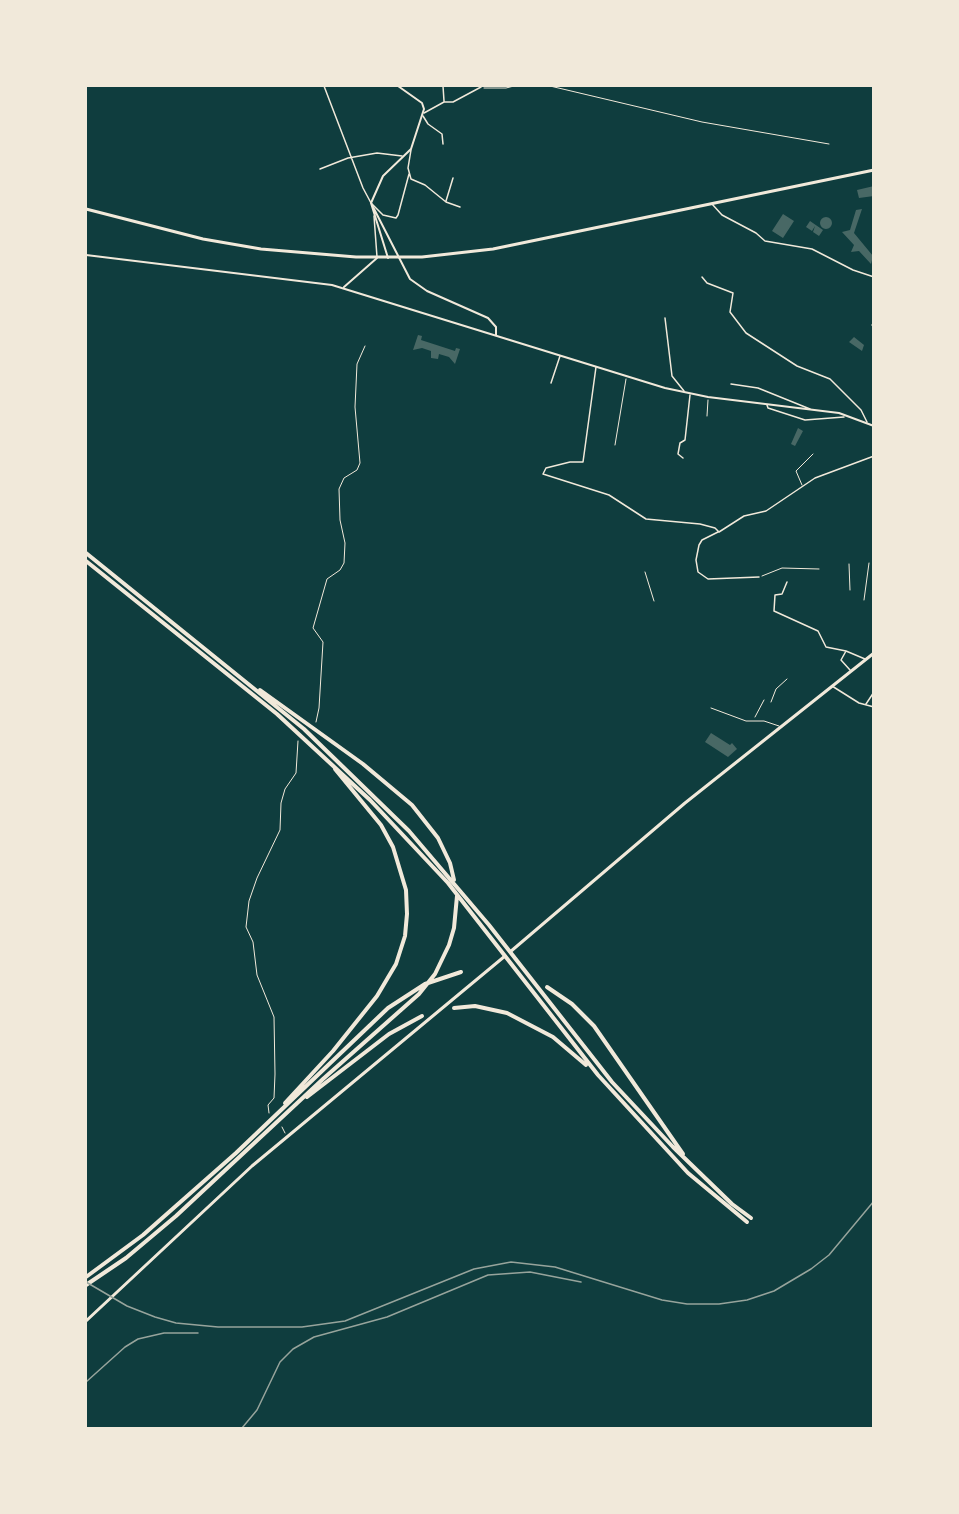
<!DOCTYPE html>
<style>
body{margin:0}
#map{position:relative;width:959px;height:1514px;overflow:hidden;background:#0f3d3e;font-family:Roboto,sans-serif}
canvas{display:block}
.frame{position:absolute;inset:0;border:87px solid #f1e9da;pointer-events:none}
</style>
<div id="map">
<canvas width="959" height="1514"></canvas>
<div class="frame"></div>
</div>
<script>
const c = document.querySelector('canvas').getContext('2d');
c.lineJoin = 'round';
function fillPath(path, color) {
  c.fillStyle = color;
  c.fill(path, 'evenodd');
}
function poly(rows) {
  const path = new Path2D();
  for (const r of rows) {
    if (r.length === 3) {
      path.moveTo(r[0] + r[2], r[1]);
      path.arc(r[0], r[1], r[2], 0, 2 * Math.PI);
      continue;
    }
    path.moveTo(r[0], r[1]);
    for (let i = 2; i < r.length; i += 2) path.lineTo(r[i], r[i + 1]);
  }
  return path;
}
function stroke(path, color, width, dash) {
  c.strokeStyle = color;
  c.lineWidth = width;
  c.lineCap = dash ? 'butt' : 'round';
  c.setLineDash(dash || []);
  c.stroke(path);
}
fillPath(poly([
 [874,186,874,196,859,198,857,190],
 [862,209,854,233,873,256,871,264,859,251,851,252,854,245,842,232,850,230,856,210],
 [783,214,794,221,783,238,772,231],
 [826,223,6],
 [810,221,823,230,819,236,813,232,815,226,812,231,806,227],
 [418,335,422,336,421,340,455,351,456,348,460,349,455,364,449,357,439,354,438,359,431,358,431,351,422,348,413,350],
 [854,337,864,345,862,351,849,342],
 [798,428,803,431,795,446,791,444],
 [711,733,730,745,732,743,737,749,728,757,705,742]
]), '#486865');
stroke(poly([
 [550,86,702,122,829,144],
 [484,88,506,88,514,86],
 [849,564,850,590],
 [645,572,654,601],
 [762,576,782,568,819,569],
 [864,600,869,563],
 [771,702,776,689,787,679],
 [755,717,764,700],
 [316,722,319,708,323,642,313,628,327,579,340,570,344,563,345,543,340,520,339,489,344,478,357,470,360,463,355,407,357,364,365,346],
 [269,1113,268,1105,274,1098,275,1074,274,1017,257,975,253,942,246,927,249,901,257,878,280,830,281,803,285,789,296,773,298,741],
 [282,1127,285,1133]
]), '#f1e9da', 1);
stroke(poly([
 [707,416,708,400],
 [615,445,626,379],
 [802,485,796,471,813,454],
 [711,708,746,721,764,721,779,726]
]), '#f1e9da', 1);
stroke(poly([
 [324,86,363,188,371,203,383,215,396,218,398,215,409,174],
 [443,86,444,101],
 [424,113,444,102,453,102,481,87],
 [423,116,428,124,442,134,443,144],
 [411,150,408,168,411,179,425,185,446,202,460,207],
 [320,169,348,158,377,153,402,156],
 [446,201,453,178],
 [712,204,722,215,756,233,765,241,812,249,853,270,874,277],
 [374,216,377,257],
 [702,277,707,283,733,293,730,312,746,333,797,366,830,379,861,410,867,422],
 [665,318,672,376,684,391],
 [872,325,874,325],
 [596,367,583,462,570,462,546,468,543,474,609,495,646,519,700,524,715,528,719,532,744,516,766,511,815,478,874,456],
 [551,383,560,356],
 [731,384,758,388,810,409],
 [767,405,768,408,805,420,844,417],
 [683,458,678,454,680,443,685,440,690,395],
 [718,532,702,540,699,545,696,560,698,572,708,579,759,577],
 [787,582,782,594,775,595,774,611,818,631,826,647,846,651],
 [850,670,841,660,846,651,865,659],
 [832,686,859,703,874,707],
 [866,704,874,692]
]), '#f1e9da', 1.5);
stroke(poly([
 [371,203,410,279,427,291,488,318,496,327,496,335],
 [388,258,371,203,383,176,411,149,424,109,422,103,398,86]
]), '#f1e9da', 2);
stroke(poly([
 [86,255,332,285,665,388,708,397,839,413,874,426],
 [344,287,377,258]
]), '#f1e9da', 2);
stroke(poly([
 [86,209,203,239,261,249,356,257,422,257,493,249,874,170],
 [510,952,685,803,874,653],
 [86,1321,252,1166,505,956]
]), '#f1e9da', 3);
stroke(poly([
 [86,553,304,729,409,831,489,925,612,1082,673,1147,732,1204,751,1218],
 [86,561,277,714,370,800,448,883,598,1075,688,1173,747,1222],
 [260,690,363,764,412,805,438,838,450,863,454,880],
 [547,987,572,1004,594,1026,683,1154],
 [454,1008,475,1006,507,1013,553,1037,586,1065],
 [307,1097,389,1034,422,1016],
 [285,1103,333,1051,377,996,396,964,405,936,407,914,406,890,393,847,381,825,335,769],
 [86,1277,143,1235,236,1153,388,1008,425,984,461,972],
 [86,1285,126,1258,176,1216,323,1079,419,994,435,974,449,945,454,928,457,896]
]), '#f1e9da', 4);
stroke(poly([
 [86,1282,127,1306,155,1317,176,1323,218,1327,302,1327,345,1321,474,1269,511,1262,555,1267,662,1300,687,1304,719,1304,747,1300,774,1291,811,1269,829,1255,874,1201],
 [86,1382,125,1347,138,1339,164,1333,198,1333],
 [242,1428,257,1410,280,1362,293,1349,314,1337,387,1317,488,1275,530,1272,581,1282]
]), '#97a49c', 1.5);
</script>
